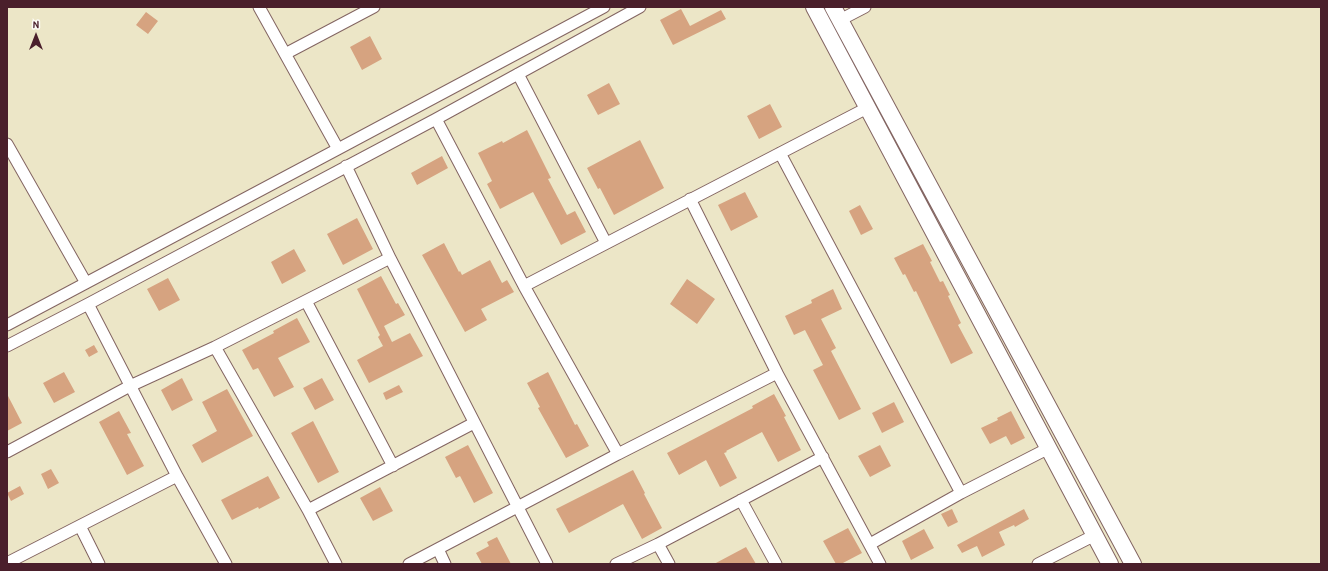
<!DOCTYPE html>
<style>
body{margin:0}
#map{position:relative;width:1328px;height:571px;overflow:hidden;background:#ece6c7;font-family:"Patrick Hand",sans-serif}
canvas{display:block}
.frame{position:absolute;inset:0;border:8px solid #4a1f2b;pointer-events:none}
.north{position:absolute;left:16px;top:16px;width:40px;height:40px;-webkit-text-stroke:3px #fdfcf7;paint-order:stroke;rotate:0deg;font-size:11px;font-weight:700;line-height:16px;text-align:center;color:#4a1f2b}
.north::after{content:'';display:block;margin:auto;width:14px;height:18px;background:#4a1f2b;clip-path:polygon(50% 0,100% 100%,50% 72%,0 100%)}
</style>
<div id="map">
<canvas width="1328" height="571"></canvas>
<div class="frame"></div>
<div class="north">N</div>
</div>
<script>
const c = document.querySelector('canvas').getContext('2d');
c.lineJoin = 'round';
function fillPath(path, color) {
  c.fillStyle = color;
  c.fill(path, 'evenodd');
}
function poly(rows) {
  const path = new Path2D();
  for (const r of rows) {
    path.moveTo(r[0], r[1]);
    for (let i = 2; i < r.length; i += 2) path.lineTo(r[i], r[i + 1]);
  }
  return path;
}
function stroke(path, color, width, dash) {
  c.strokeStyle = color;
  c.lineWidth = width;
  c.lineCap = dash ? 'butt' : 'round';
  c.setLineDash(dash || []);
  c.stroke(path);
}
fillPath(poly([
 [681,9,690,26,721,10,726,19,673,45,660,20],
 [146,12,158,21,148,34,136,25],
 [370,36,382,59,362,70,350,47],
 [609,83,620,104,598,115,587,95],
 [770,104,782,127,759,139,747,116],
 [527,130,551,178,548,179,567,215,575,211,586,232,561,245,533,192,500,209,487,184,492,181,478,153,502,141,503,143],
 [640,140,664,188,614,215,600,188,598,189,587,168],
 [442,156,448,168,417,185,411,173],
 [745,192,758,217,731,231,718,205],
 [860,205,873,229,861,235,849,211],
 [357,218,373,249,343,265,327,234],
 [444,243,459,272,460,271,462,275,490,260,502,283,507,280,514,292,481,309,487,320,465,332,422,255],
 [923,244,932,261,930,262,940,282,943,281,950,295,948,296,961,323,958,325,973,353,951,364,916,291,914,292,905,274,903,275,894,258],
 [294,249,306,271,282,284,271,262],
 [381,276,396,304,398,303,405,315,384,326,392,342,410,333,423,356,369,383,357,360,383,346,378,337,380,335,357,289],
 [168,278,180,300,159,311,147,289],
 [687,279,715,299,697,324,670,304],
 [833,289,842,309,821,319,836,348,831,351,861,409,839,420,813,370,823,365,805,330,794,335,785,316,812,303,811,300],
 [297,318,310,342,278,358,294,387,274,397,258,368,253,370,242,350,274,333,273,331],
 [94,345,98,352,89,357,85,350],
 [64,372,75,392,54,403,43,383],
 [548,372,575,425,577,424,589,446,566,458,538,408,540,407,527,383],
 [182,378,193,400,172,411,161,390],
 [322,378,334,400,315,410,303,388],
 [399,385,403,392,386,400,383,393],
 [227,389,253,436,202,463,192,445,217,431,202,402],
 [7,394,22,423,7,431],
 [774,394,786,416,784,417,801,450,778,462,762,432,726,451,727,452,724,453,737,478,720,487,706,460,679,475,667,453,753,408,752,406],
 [894,402,904,422,882,433,872,413],
 [119,411,131,433,127,434,144,466,127,475,99,422],
 [1011,411,1025,438,1011,445,1006,436,990,444,981,428,998,420,997,418],
 [313,421,339,472,318,483,291,433],
 [468,445,493,493,474,503,460,476,456,478,445,457],
 [880,445,891,466,870,477,858,456],
 [51,469,59,483,48,489,41,474],
 [633,470,645,493,644,494,662,528,642,539,623,504,569,533,556,509],
 [268,476,280,498,259,509,258,507,232,520,221,500],
 [20,486,24,494,11,501,7,493],
 [380,487,393,511,373,521,360,498],
 [952,509,958,522,948,527,941,514],
 [1024,509,1029,519,1015,527,1014,525,999,532,1005,545,982,557,977,546,962,553,957,545],
 [848,528,862,553,841,564,836,564,823,541],
 [924,529,934,548,911,560,902,541],
 [497,537,511,564,482,564,476,553,489,546,487,542],
 [746,547,756,564,714,564]
]), '#d6a380');
const street = poly([
 [259,7,338,149],
 [840,20,865,7],
 [285,54,374,7],
 [518,74,606,243],
 [436,119,524,286,618,454,777,373,880,564],
 [7,144,86,283],
 [780,153,961,493,1049,448],
 [346,166,390,258,547,564],
 [690,199,777,373],
 [390,258,215,347,308,510,474,423],
 [524,286,867,108],
 [306,301,393,466],
 [7,325,338,149,604,7],
 [7,346,88,304,436,119,640,7],
 [7,452,130,386,215,347],
 [177,476,226,564],
 [741,500,776,564],
 [308,510,336,564],
 [80,526,99,564],
 [658,544,823,457],
 [870,544,961,493],
 [438,549,445,564],
 [7,563,177,476,88,304],
 [409,564,618,454],
 [616,564,658,544,669,564],
 [1038,564,1095,535]
]);
const secondary = poly([
 [814,7,1110,564],
 [833,7,1133,564]
]);
stroke(street, '#836562', 13);
stroke(secondary, '#836562', 18);
stroke(street, '#fff', 11);
stroke(secondary, '#fff', 16);
</script>
